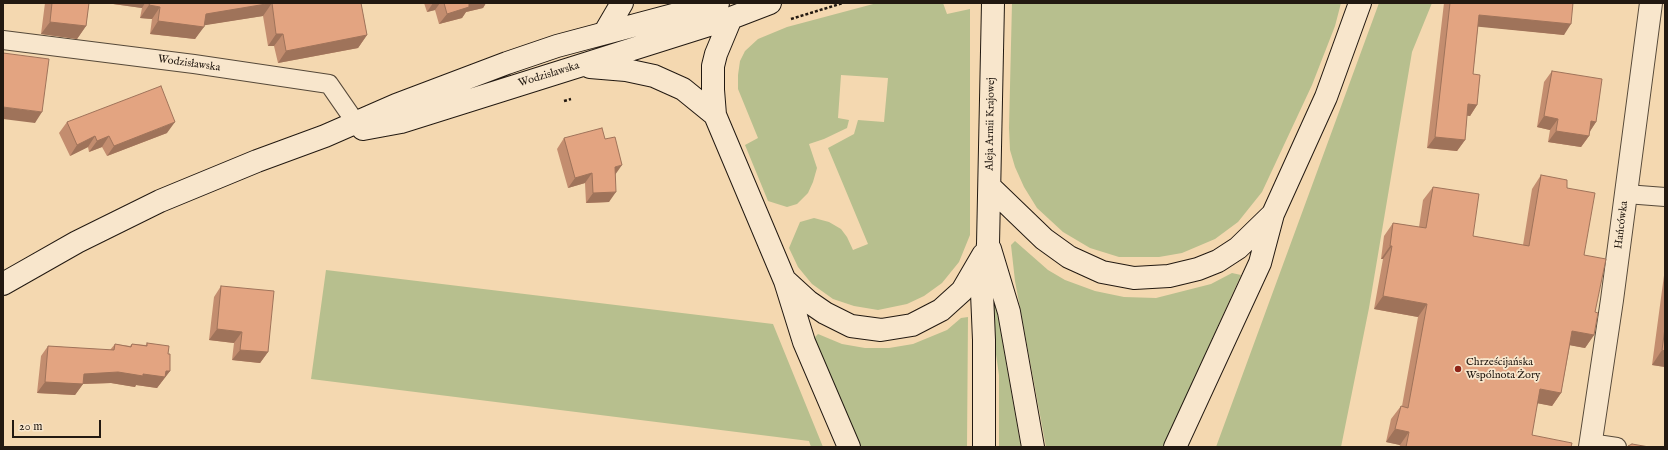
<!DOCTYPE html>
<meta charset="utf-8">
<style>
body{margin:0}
#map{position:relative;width:1668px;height:450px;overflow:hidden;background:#f4d8b0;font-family:"IM FELL English",serif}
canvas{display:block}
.frame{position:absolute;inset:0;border:4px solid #221911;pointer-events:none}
.scale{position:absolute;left:12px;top:420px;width:89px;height:18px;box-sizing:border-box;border:2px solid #221911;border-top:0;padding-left:5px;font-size:12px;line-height:14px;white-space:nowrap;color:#221911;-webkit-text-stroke:3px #f8e6cc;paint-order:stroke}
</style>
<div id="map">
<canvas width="1668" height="450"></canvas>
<div class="frame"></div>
<div class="scale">20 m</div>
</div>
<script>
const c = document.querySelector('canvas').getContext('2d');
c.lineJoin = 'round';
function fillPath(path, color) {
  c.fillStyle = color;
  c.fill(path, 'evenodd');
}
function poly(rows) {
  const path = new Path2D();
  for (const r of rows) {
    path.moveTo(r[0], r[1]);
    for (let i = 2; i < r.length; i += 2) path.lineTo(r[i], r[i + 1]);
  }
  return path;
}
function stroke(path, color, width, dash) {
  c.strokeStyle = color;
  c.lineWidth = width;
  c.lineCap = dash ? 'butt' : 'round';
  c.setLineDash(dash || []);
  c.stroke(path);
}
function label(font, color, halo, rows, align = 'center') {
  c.font = font + ' "IM FELL English",serif';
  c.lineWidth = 3.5;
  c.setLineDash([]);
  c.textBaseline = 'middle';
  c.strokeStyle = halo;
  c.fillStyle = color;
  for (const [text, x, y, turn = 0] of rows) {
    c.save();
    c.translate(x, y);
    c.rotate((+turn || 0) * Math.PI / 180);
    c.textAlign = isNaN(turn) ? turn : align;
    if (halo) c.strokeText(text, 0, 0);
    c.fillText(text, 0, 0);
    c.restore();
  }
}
fillPath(poly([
 [877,3,943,3,947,14,970,9,970,235,959,262,942,283,924,296,907,304,878,310,854,306,833,299,812,284,798,267,789,248,800,222,814,218,829,222,841,229,847,237,853,250,868,244,828,148,854,134,858,120,884,122,888,78,841,75,838,118,849,120,847,128,824,139,809,144,817,168,813,182,808,193,797,204,787,207,768,201,745,145,758,138,738,89,738,75,740,61,745,51,758,39,787,27],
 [1012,3,1341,3,1335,26,1312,85,1262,192,1238,222,1215,239,1182,253,1159,257,1119,257,1090,248,1063,232,1037,208,1024,187,1015,167,1010,150,1009,128],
 [1379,3,1432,3,1412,52,1369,308,1341,447,1216,447],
 [1015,241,1048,270,1065,280,1095,291,1124,297,1156,298,1211,284,1232,273,1241,275,1163,447,1046,447,1015,281,1011,245],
 [326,270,773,324,823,447,811,447,809,441,311,379],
 [988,300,995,300,1021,447,999,447,999,375],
 [968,317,967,447,860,447,814,338,818,334,842,344,865,348,889,348,913,344,947,330,961,318]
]), '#b7bf8e');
const lane = poly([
 [3,40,194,64,329,84,356,123],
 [1626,194,1665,197],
 [1590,443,1617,447]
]);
const street = poly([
 [1590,447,1612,300,1651,3]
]);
const secondary = poly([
 [731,18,716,54,713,66,713,90,715,115,785,281,804,342,849,447],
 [605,32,622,3],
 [590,67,626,70,654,76,683,89,715,115],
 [363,129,401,122,579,66,731,18,770,3],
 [990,187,1044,239,1069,257,1102,272,1134,278,1169,276,1198,269,1218,261,1238,248,1273,214],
 [990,249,1009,312,1033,447],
 [786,281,809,302,825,313,851,326,881,330,912,325,941,310,962,291,983,255],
 [3,284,77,242,160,201,257,161,325,136,396,105,507,63,557,46,718,3],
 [984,447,984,340,982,293,988,244,993,3],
 [1175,447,1260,263,1273,214,1326,97,1360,3]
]);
stroke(lane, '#564939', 20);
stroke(street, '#564939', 24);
stroke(secondary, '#221911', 24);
stroke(poly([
 [791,19,843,3],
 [564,101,571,99]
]), '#221911', 2.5, [3, 2]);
stroke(lane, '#f8e6cc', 18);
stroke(street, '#f8e6cc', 22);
stroke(secondary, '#f8e6cc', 22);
fillPath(poly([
 [45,3,89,3,86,26,77,39,41,34],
 [106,3,361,3,367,35,358,48,278,63,274,46,268,46,263,16,204,25,195,39,150,34,152,19,140,18,142,8],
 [424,3,486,3,483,8,466,12,462,18,439,24,435,10,427,12],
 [1444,3,1573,3,1564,35,1478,26,1473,74,1477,105,1470,116,1467,115,1465,140,1457,151,1427,148],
 [1552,71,1596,122,1589,132,1589,136,1581,147,1548,142,1550,130,1537,127,1544,82],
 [67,122,167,133,107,156,102,147,89,152,88,147,70,156,59,133],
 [564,138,615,175,609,202,586,203,585,183,568,188,557,149],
 [1541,175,1567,188,1584,255,1595,312,1594,335,1585,348,1570,345,1561,393,1552,406,1537,403,1532,435,1571,447,1399,447,1400,445,1386,442,1391,419,1401,406,1402,406,1418,317,1374,309,1383,259,1381,259,1384,236,1393,223,1419,227,1423,200,1433,187,1473,236,1523,245,1532,189],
 [1665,268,1665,367,1652,365],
 [221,286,268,352,260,363,232,360,234,343,209,340,214,297],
 [147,343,168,354,170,371,157,388,136,385,135,387,111,383,83,384,75,395,37,393,41,356,48,346,110,350,115,344,130,346,132,344,146,345]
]), '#c38d6f');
fillPath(poly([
 [106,3,145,3,142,8],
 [272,3,263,16,200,26,204,27,195,39,150,34,158,21],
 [433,3,440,3,435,10,427,12],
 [468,3,486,3,483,8,466,12,462,18,439,24,447,14],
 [149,5,160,7,152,19,140,18],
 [1479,15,1571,24,1564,35,1471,26],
 [50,22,86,26,77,39,41,34],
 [276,34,283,34,274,46,268,46],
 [367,35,358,48,278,63,286,51],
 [1468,104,1477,105,1470,116,1460,115],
 [3,107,42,112,35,123,3,119],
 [1544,116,1558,119,1550,130,1537,127],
 [1591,121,1596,122,1589,133],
 [175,122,167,133,107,156,114,146],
 [1556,131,1589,136,1581,147,1548,142],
 [95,136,88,147,70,156,77,145],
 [109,136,102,147,89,152,97,141],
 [1435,137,1465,140,1457,151,1427,148],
 [622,165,615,175,615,167],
 [592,173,585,183,568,188,575,178],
 [616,192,609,202,586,203,593,193],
 [1390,246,1392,246,1383,259,1381,259],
 [1383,296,1427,304,1418,317,1374,309],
 [217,329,242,332,234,343,209,340],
 [1572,331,1594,335,1585,348,1563,344],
 [240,350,268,352,260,363,232,360],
 [1662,350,1665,351,1665,367,1652,365],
 [166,371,170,371,157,388,136,385,135,387,111,383,81,384,83,384,75,395,37,393,45,382,84,374,118,372,143,374],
 [1540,389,1561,393,1552,406,1531,402],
 [1395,429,1409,432,1400,445,1386,442]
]), '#9f735a');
const building = poly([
 [52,3,89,3,86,26,50,22,52,3],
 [150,3,361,3,367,35,286,51,283,34,276,34,272,3,206,14,204,27,158,21,160,7,149,5,150,3],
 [444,3,469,3,469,7,447,14,444,3],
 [1450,3,1573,3,1571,24,1479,15,1473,74,1480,75,1477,105,1468,104,1465,140,1435,137,1450,3],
 [3,53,49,59,42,112,3,107,3,53],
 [1552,71,1602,79,1596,122,1591,121,1589,136,1556,131,1558,119,1544,116,1552,71],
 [161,86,175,122,114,146,109,136,97,141,95,136,77,145,67,122,161,86],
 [602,128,605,139,615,137,622,165,615,167,616,192,593,193,592,173,575,178,564,138,602,128],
 [1541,175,1567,180,1567,188,1595,193,1584,255,1606,259,1595,312,1598,313,1594,335,1572,331,1561,393,1540,389,1532,435,1572,443,1571,447,1406,447,1409,432,1395,429,1401,406,1408,408,1427,304,1383,296,1392,246,1390,246,1393,223,1426,228,1433,187,1479,194,1473,236,1529,246,1541,175],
 [221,286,274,291,268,352,240,350,242,332,217,329,221,286],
 [1665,328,1665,351,1662,350,1665,328],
 [147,343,169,346,168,354,170,354,170,371,166,371,165,377,143,374,143,376,118,372,84,374,83,384,45,382,48,346,114,350,115,344,131,347,132,344,147,346,147,343],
 [1632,444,1649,447,1628,447,1628,446,1632,444]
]);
fillPath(building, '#e3a481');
stroke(building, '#9f735a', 1);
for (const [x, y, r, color] of [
 [1458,369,4,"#8f2418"]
]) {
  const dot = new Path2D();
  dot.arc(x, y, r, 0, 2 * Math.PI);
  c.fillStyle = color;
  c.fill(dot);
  stroke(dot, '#f8e6cc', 1.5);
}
label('11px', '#221911', '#f8e6cc', [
 ["Wodzisławska",189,64,8],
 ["Wodzisławska",549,75,-17],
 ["Aleja Armii Krajowej",991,124,-89],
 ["Hańcówka",1622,225,-83]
]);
label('11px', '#221911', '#f8e6cc', [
 ["Chrześcijańska",1466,363],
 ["Wspólnota Żory",1466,376]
], 'left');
</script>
